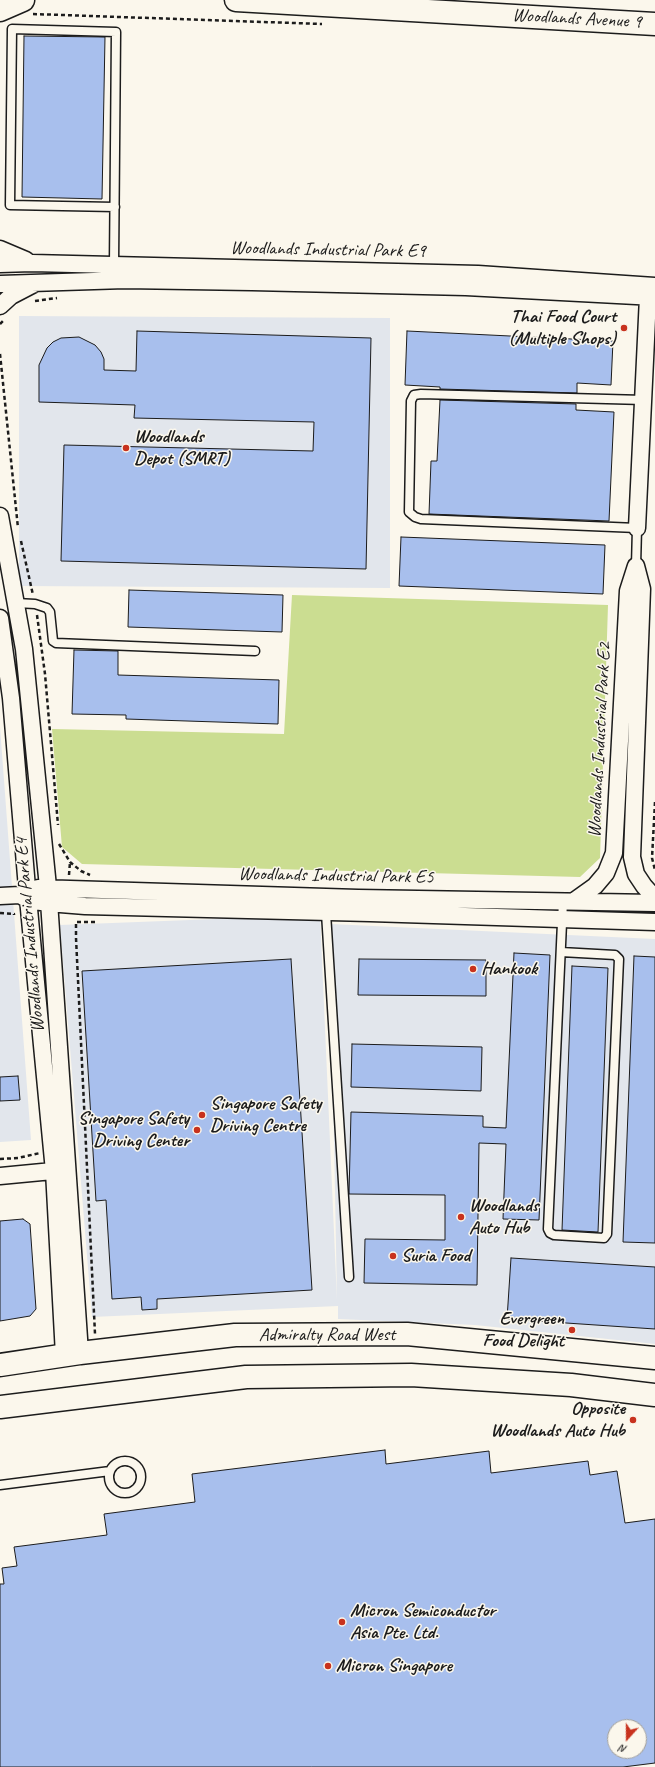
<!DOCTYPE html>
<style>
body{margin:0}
#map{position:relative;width:655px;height:1767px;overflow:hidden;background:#fbf7ec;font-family:Caveat,sans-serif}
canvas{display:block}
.north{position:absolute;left:607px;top:1719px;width:40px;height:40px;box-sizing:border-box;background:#fbf7ec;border:1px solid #a29f99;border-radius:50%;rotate:201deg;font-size:11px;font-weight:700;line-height:16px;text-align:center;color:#1c1c1c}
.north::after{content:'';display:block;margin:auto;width:14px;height:18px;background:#c8321e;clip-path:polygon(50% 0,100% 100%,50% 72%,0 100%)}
</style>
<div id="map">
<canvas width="655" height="1767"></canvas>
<div class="north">N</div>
</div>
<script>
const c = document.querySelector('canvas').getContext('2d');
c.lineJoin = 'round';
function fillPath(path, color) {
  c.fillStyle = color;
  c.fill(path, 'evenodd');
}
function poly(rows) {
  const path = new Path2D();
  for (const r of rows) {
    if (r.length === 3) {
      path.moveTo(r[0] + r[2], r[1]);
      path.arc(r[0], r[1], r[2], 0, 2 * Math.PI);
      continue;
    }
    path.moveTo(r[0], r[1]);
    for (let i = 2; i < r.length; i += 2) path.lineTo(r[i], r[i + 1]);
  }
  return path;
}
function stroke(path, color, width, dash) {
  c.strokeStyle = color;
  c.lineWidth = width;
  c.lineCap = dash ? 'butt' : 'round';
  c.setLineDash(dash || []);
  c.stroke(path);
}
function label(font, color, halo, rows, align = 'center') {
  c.font = font + ' Caveat,sans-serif';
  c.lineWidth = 3;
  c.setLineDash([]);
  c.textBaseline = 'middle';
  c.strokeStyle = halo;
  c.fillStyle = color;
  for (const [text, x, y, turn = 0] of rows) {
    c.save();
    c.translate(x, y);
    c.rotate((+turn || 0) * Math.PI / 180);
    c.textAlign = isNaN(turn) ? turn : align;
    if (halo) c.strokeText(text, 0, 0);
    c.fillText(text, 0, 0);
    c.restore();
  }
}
fillPath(poly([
 [19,316,390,318,390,588,19,586],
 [0,727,31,1140,0,1142],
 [320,915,337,1300,330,924,655,939,655,1344,475,1325,338,1319,338,1306,92,1317,60,925]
]), '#e2e6ec');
fillPath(poly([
 [292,595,608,605,600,858,580,877,82,864,62,847,52,729,284,734]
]), '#cbdd91');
const building = poly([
 [24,36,105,37,102,199,22,197,24,36],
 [137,331,371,338,366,569,61,561,64,445,313,451,314,422,134,418,135,405,39,402,39,365,47,348,53,342,61,338,79,337,95,345,101,352,104,359,104,370,136,371,137,331],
 [407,331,613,341,611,385,577,383,577,393,440,389,440,387,405,385,407,331],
 [440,400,576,404,576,410,614,412,609,521,429,514,431,461,437,461,440,400],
 [401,537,605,545,603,594,399,586,401,537],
 [129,590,283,595,282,632,128,627,129,590],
 [74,650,118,651,118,675,279,680,278,724,126,719,126,715,72,714,74,650],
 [514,953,550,955,539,1220,503,1219,506,1144,479,1143,477,1285,364,1283,365,1239,445,1240,445,1195,349,1194,351,1112,483,1116,483,1127,506,1128,514,953],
 [634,956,655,957,655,1243,623,1242,634,956],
 [291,959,312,1290,157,1299,157,1309,142,1310,141,1297,112,1299,106,1200,96,1201,82,971,291,959],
 [359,959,486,960,486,996,358,995,359,959],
 [572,966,608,968,598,1232,562,1230,572,966],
 [352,1044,482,1047,481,1091,351,1087,352,1044],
 [18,1076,20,1100,0,1101,0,1077,18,1076],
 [23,1219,30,1224,36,1309,30,1316,0,1321,0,1221,23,1219],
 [511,1258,655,1267,655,1329,507,1319,511,1258],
 [385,1450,386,1464,489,1451,491,1473,588,1461,590,1475,617,1471,625,1523,655,1519,655,1763,623,1767,0,1767,0,1584,4,1584,2,1568,17,1566,14,1547,107,1535,104,1514,195,1502,192,1474,385,1450],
 [615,1727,639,1727,639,1751,615,1751,615,1727]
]);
fillPath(building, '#a8bfed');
stroke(building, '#1c1c1c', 1);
const service = poly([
 [114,265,116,32,12,29,10,205,115,207],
 [636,566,637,528,421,519,415,517,409,512,411,401,414,395,421,394,644,400],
 [16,603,35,604,47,608,50,612,53,641,56,643,255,651],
 [326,913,349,1277],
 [561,952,615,955,619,959,607,1234,604,1238,554,1235,550,1233,548,1229,563,901],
 [125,1477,16],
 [0,1485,110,1471]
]);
const minor = poly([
 [0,249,26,260],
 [0,264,32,263,478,274,655,286],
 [0,284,125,280,252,282,466,287,655,297],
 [0,306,11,296,34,284],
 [0,516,24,649,48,887,80,1353],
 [637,528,648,297],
 [0,618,11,698,27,888,54,1171,64,1355],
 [38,888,358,898,655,903],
 [0,896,20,895,28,900,48,903,85,906,370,913,655,922],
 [574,901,595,886,606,873,614,853,628,591,636,566,642,589,632,857,636,874,644,886,655,898],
 [0,1176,63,1170]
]);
const secondary = poly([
 [236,0,655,24],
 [0,10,23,0]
]);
const primary = poly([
 [0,1365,80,1353,235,1335,407,1334,655,1358],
 [0,1407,246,1377,411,1375,571,1385,655,1395]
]);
stroke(service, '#1c1c1c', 11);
stroke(minor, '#1c1c1c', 19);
stroke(secondary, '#1c1c1c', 25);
stroke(primary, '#1c1c1c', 25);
stroke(poly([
 [33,14,322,24],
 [35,301,57,298],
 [0,324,4,320],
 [0,354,18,528],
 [21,541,33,595],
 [37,615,45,674,58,825],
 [655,802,652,858,655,870],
 [59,844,70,862,81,871,90,875],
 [69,875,70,862],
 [0,913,14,914,14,915],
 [95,922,76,922,76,938,95,1334],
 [0,1159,18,1158,40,1153]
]), '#1c1c1c', 2.5, [4, 3]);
stroke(service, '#fbf7ec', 8);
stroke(minor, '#fbf7ec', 16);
stroke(secondary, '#fbf7ec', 22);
stroke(primary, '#fbf7ec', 22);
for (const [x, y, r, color] of [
 [624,328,4,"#c8321e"],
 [126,448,4,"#c8321e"],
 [473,969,4,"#c8321e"],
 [202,1115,4,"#c8321e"],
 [197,1130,4,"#c8321e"],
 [461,1217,4,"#c8321e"],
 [393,1256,4,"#c8321e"],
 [572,1330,4,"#c8321e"],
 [633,1420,4,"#c8321e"],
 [342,1622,4,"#c8321e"],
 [328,1666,4,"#c8321e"]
]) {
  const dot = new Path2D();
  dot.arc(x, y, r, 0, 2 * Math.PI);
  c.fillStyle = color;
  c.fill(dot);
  stroke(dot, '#fbf7ec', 1.5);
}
label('19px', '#1c1c1c', '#fbf7ec', [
 ["Woodlands Avenue 9",577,19,3],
 ["Woodlands Industrial Park E9",328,250,1],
 ["Woodlands Industrial Park E2",600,740,-87],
 ["Woodlands Industrial Park E5",336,876,1],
 ["Woodlands Industrial Park E4",30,935,-95],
 ["Admiralty Road West",327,1335]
]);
label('bold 19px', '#1c1c1c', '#fbf7ec', [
 ["Thai Food Court",616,317,"right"],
 ["(Multiple Shops)",616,339,"right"],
 ["Woodlands",134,437],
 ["Depot (SMRT)",134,459],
 ["Hankook",481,969],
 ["Singapore Safety",210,1104],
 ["Driving Centre",210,1126],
 ["Singapore Safety",189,1119,"right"],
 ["Driving Center",189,1141,"right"],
 ["Woodlands",469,1206],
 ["Auto Hub",469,1228],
 ["Suria Food",401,1256],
 ["Evergreen",564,1319,"right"],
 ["Food Delight",564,1341,"right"],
 ["Opposite",625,1409,"right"],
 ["Woodlands Auto Hub",625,1431,"right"],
 ["Micron Semiconductor",350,1611],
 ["Asia Pte. Ltd.",350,1633],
 ["Micron Singapore",336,1666]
], 'left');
</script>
